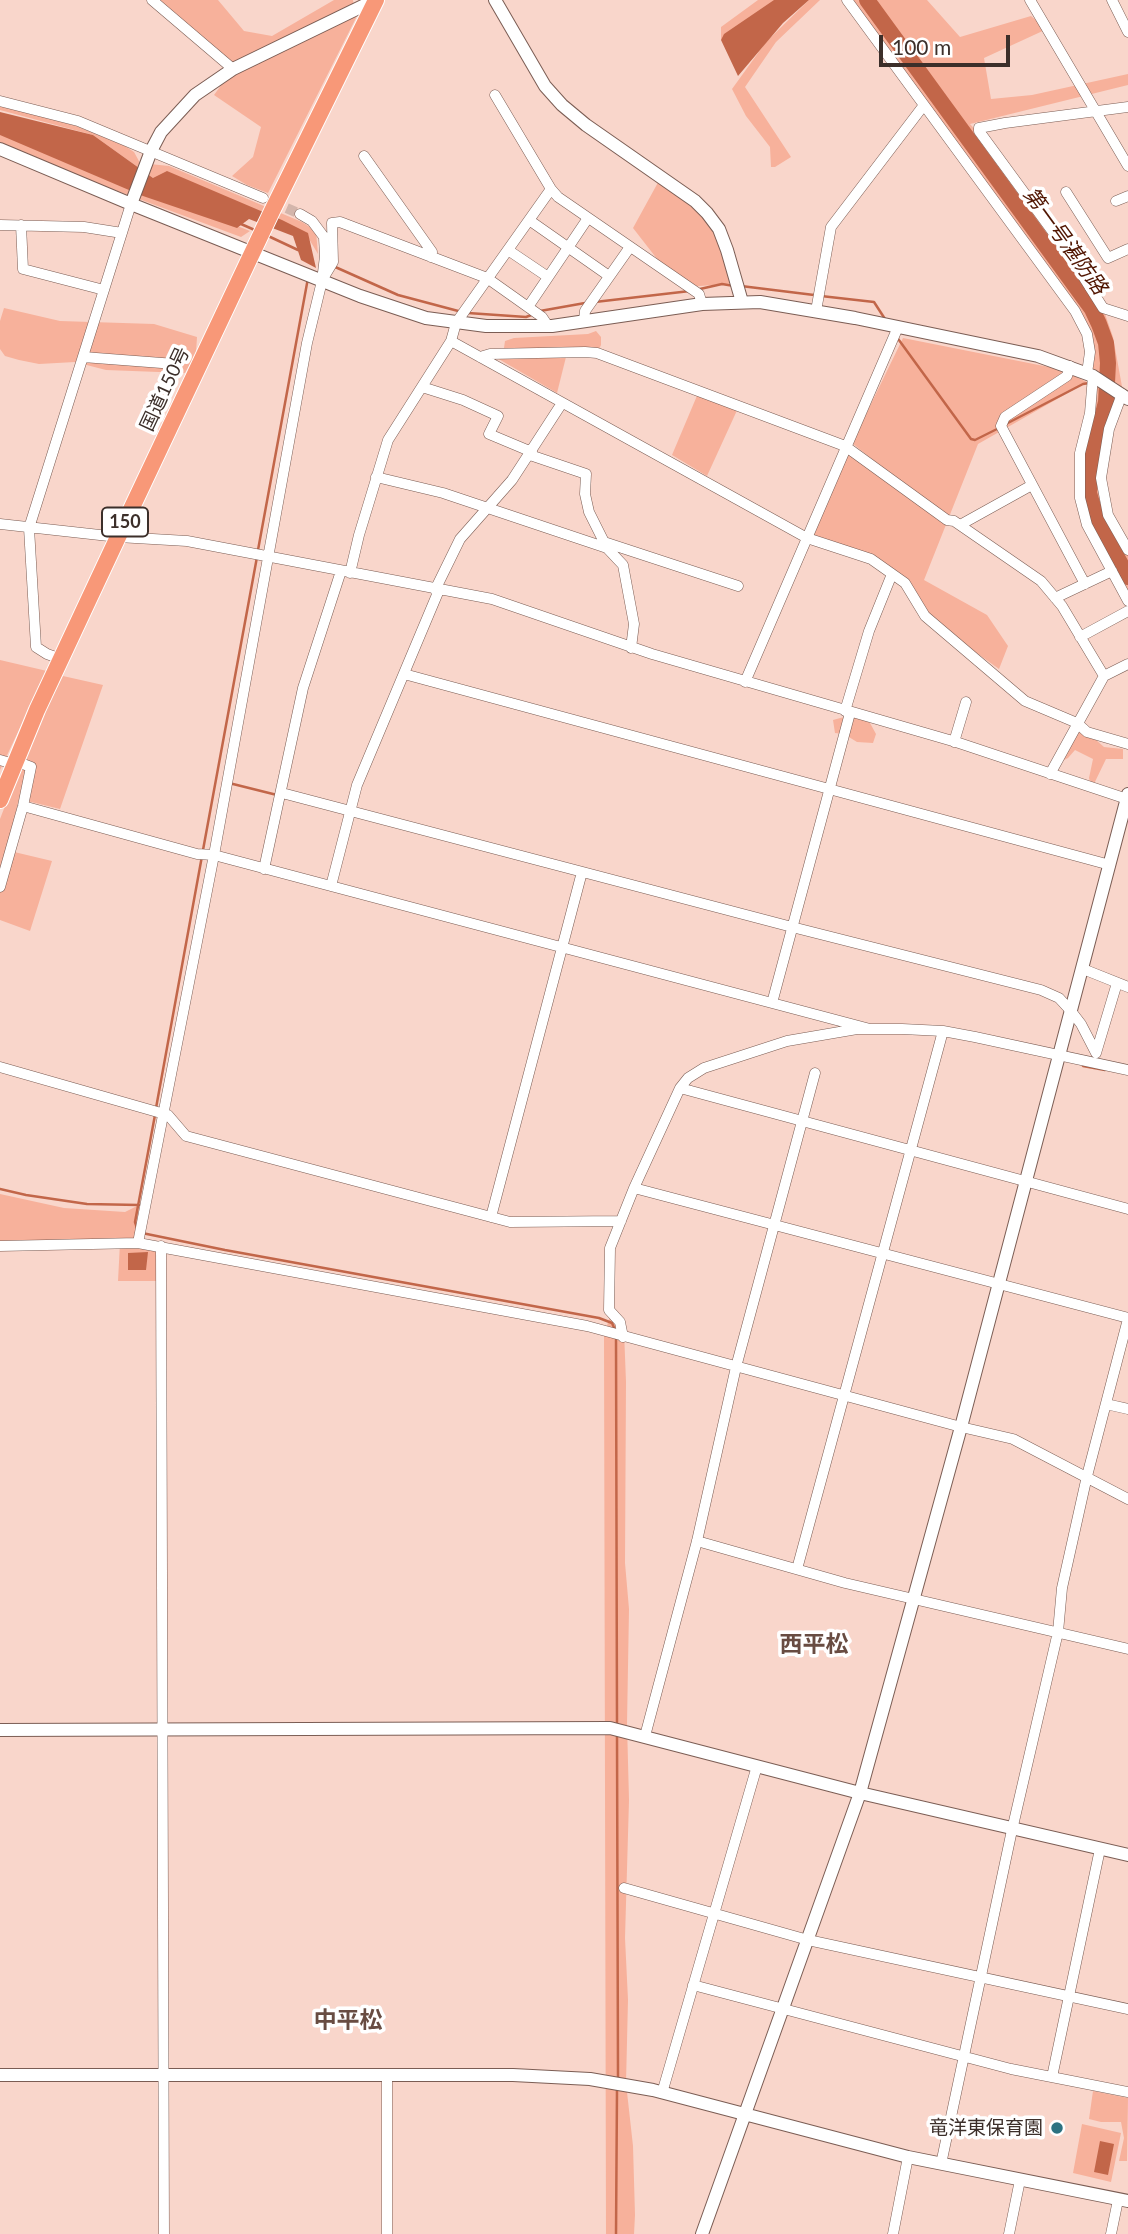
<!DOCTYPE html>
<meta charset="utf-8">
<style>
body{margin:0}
#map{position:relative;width:1128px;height:2234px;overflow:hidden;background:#f9d6cb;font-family:Lato,sans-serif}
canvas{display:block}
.scale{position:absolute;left:879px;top:35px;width:131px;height:32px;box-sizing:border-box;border:4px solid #3c2f2a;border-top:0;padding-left:9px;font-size:21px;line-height:24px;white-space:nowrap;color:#3c2f2a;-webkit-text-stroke:5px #fff;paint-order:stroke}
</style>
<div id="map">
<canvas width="1128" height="2234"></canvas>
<div class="scale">100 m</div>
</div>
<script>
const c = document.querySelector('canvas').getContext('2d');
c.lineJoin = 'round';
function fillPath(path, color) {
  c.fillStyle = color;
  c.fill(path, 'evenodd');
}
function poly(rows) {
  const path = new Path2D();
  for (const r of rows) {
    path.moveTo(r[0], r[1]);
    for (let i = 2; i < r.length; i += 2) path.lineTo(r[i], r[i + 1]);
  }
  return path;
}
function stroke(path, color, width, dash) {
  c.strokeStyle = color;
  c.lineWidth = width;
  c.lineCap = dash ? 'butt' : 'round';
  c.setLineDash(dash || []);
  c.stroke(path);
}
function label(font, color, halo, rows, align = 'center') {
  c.font = font + ' Lato,"Noto Sans JP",sans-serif';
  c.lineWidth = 7;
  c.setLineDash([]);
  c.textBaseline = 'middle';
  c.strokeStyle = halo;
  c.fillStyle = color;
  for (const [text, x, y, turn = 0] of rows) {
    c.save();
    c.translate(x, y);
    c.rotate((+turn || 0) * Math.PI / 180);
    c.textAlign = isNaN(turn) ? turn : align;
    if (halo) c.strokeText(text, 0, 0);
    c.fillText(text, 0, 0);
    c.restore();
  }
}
fillPath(poly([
 [152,0,218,0,244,31,272,36,334,0,353,0,356,18,268,193,247,185,232,176,253,157,261,127,214,95,233,69],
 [758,0,776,0,721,40,721,27],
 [809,0,820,0,776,42,745,87,791,157,775,167,771,167,770,147,746,116,732,89,766,42],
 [849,0,927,0,960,37,1031,16,1047,29,984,58,991,99,1032,95,1128,74,1128,85,970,124,990,146,1103,308,1113,337,1123,392,1103,460,1109,515,1128,549,1128,601,1092,534,1079,471,1086,428,1092,337],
 [0,104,76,126,125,146,134,152,140,163,169,166,302,222,316,231,318,254,309,239,153,178,93,135,0,110],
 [0,133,250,231,241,237,69,173,0,143],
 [661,177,713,221,737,283,688,287,668,273,633,228],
 [4,308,60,321,154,324,197,337,196,353,185,373,106,370,75,362,39,364,19,360,5,356,0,349,0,321],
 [596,331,601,337,601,345,597,353,567,353,557,393,490,354,499,354,504,348,505,341,514,338,588,334],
 [903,338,1059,369,1087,382,978,444,924,580,987,615,1008,646,999,669,925,616,905,583,871,559,807,538,845,446,931,507,852,443],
 [699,391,739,406,707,476,672,455],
 [0,660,47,671,0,770],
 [63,676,103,685,60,809,19,799,0,878,0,819,32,736],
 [855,714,870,723,876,734,873,743,857,742,844,734,835,733,833,720],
 [1079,725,1104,747,1123,749,1123,759,1106,759,1092,788,1089,778,1093,759,1075,750,1068,758,1060,762],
 [10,851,52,861,30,931,0,920,0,887],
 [0,1194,64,1208,125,1212,139,1205,135,1241,0,1243],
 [120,1243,161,1246,161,1281,118,1281],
 [611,1313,624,1331,626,1382,625,1563,629,1609,627,1724,629,1800,625,1938,628,2000,626,2083,633,2146,635,2215,634,2234,606,2234,604,1335],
 [1093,2091,1128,2098,1127,2161,1119,2161,1124,2138,1121,2122,1101,2122,1089,2119],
 [1082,2124,1121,2133,1111,2182,1073,2173]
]), '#f7b19b');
fillPath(poly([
 [774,0,809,0,783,23,738,76,721,40,724,34],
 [0,112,93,135,153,178,167,171,282,220,308,233,316,268,301,260,293,236,249,219,237,228,143,196,0,135],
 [148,1252,146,1270,128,1270,128,1253],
 [1100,2141,1114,2144,1108,2175,1094,2172]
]), '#c26649');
stroke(poly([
 [241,224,257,231],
 [266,235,298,250],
 [333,266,398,295,462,312],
 [741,286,814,295],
 [700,289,722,284,734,286],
 [821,296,874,302,885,319],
 [595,302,690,291],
 [1092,309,1102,312],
 [540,311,585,303],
 [468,313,526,317,534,314],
 [896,336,971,439,975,440,999,428],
 [1004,425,1083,384,1089,383],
 [258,550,308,278],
 [229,783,277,795],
 [203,850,257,557],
 [1084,1064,1083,1066,1105,1070],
 [156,1108,202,856],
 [0,1189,26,1195,87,1204,139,1205],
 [137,1228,135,1222,155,1115],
 [142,1233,225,1250,599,1318,612,1323,615,1330],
 [616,1337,617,1725],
 [617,1736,618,2079],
 [616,2234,617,2089]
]), '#c26649', 2.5);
stroke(poly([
 [867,0,1092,309,1099,324,1106,343,1108,363,1106,402,1092,456,1089,493,1098,523,1128,577]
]), '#c26649', 16);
stroke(poly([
 [273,202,300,214]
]), '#d3b5ab', 10, [10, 5]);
const minor = poly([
 [152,0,233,69],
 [847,0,1075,311,1087,334,1090,352,1087,373],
 [1030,0,1128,166],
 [1112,0,1128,32],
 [495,95,551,189,558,197,699,294,702,304],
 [0,101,78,121,263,198],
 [1128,107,1005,123,979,128,979,131,1069,254,1103,308,1128,316],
 [364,156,432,252,431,257],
 [1066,192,1108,258,1128,249],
 [1116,201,1128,196],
 [300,214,312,221,324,237,325,256,322,281,307,343,214,855,138,1243,587,1326,961,1427,1013,1439,1128,1499],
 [529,220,609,276],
 [0,225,84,227,122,233],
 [21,225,23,269,104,290],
 [508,250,548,277],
 [324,277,333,262,332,223,340,222,487,278,542,317,548,326],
 [528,307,588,218],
 [816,311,831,227,924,105],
 [584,321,585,311,630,247],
 [451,341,807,538,871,559,905,583,925,616,1025,701,1077,723,1087,732,1128,744],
 [83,357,175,364],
 [480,357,490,354,585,352,597,353,845,446,947,520,954,521,1041,581,1062,606,1104,676,1050,774],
 [1070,366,1067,376,1005,417,1001,426,1085,584],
 [1093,376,1090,413,1080,453,1080,498,1087,525,1128,601],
 [422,387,463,400,498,416,489,434,532,452],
 [1122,394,1109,429,1101,478,1108,515,1128,550],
 [530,455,586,474,585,494,589,512,607,548,623,565,634,624,631,648],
 [376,477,443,493,607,548],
 [0,524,118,537,187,541,492,599,652,654,956,742,1127,799],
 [960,525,1032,485],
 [604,542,738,586],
 [350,573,359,535,388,440,451,341,456,323,551,189],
 [435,590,460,539,512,480,562,403],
 [1055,598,1112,571],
 [1080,637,1128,611],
 [61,659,47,654,36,647,29,528,131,204],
 [404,674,1110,865],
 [1104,676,1128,664],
 [745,682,898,327],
 [845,711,869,631,892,574],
 [954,742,966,702],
 [0,760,14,764],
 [282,793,792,927,1041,990,1059,998,1071,1011,1081,1024,1096,1053],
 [23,806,197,854,214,855,870,1029],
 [264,869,303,688,341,571],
 [331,886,357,785,439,590],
 [0,887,23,806,31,767,15,761],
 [1083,969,1128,987],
 [772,1003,850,713],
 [1096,1053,1117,983],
 [0,1067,168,1115,186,1136,510,1222,621,1221],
 [680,1088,1128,1209],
 [634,1188,1128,1318],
 [491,1217,582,872],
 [0,1246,138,1243],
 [161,1246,164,2234],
 [623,1337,620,1322,609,1310,610,1248,634,1188,680,1088,688,1078,704,1068,787,1041,857,1029,902,1029,943,1031,975,1037,1128,1070],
 [1106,1404,1128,1409],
 [697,1541,845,1583,1128,1649],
 [797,1569,943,1031],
 [645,1736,697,1541,736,1367,815,1073],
 [624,1888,808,1940,1128,2009],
 [693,1985,1011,2069,1128,2092],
 [1052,2077,1100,1849],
 [662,2093,757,1766],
 [941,2164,1012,1830,1058,1632,1062,1588,1087,1476,1128,1319],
 [387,2234,387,2074],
 [893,2234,908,2157],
 [1009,2234,1020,2180],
 [1111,2234,1118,2200]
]);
const tertiary = poly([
 [495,0,545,86,562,105,586,125,695,201,707,213,719,229,727,250,742,302],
 [0,149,131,204,360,296,426,318,486,326,552,326,702,304,760,302,855,318,1038,356,1093,376,1128,399],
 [131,204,151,151,161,132,195,95,233,69,375,0],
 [0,1730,610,1728,860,1793,1128,1855],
 [0,2075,513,2075,590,2079,653,2090,908,2157,1128,2201],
 [702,2234,860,1793,961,1427,1128,794]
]);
const trunk = poly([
 [0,800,37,710,118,537,272,211,376,0]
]);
stroke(minor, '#7b5d54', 11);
stroke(tertiary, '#7b5d54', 14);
stroke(trunk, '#fff', 18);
stroke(minor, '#fff', 10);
stroke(tertiary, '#fff', 12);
stroke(trunk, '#f89878', 16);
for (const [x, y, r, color] of [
 [1057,2128,7,"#2d7281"]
]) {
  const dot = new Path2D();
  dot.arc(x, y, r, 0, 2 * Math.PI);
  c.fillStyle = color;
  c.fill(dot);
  stroke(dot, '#fff', 2.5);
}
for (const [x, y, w] of [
 [125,522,46]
]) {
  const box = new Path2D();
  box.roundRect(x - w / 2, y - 14.5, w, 29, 5);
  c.fillStyle = '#fff';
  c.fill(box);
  stroke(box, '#3c2f2a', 2);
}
label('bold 18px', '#3c2f2a', null, [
 ["150",125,522]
]);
label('19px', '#3c2f2a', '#fff', [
 ["国道150号",165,389,-65]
]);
label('19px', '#3c2f2a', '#fff', [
 ["竜洋東保育園",1043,2128]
], 'right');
label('italic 21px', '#501501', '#fff', [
 ["第一号湛防路",1065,241,54]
]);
label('bold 23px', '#684c42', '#fff', [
 ["西平松",814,1645],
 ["中平松",348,2021]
]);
</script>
